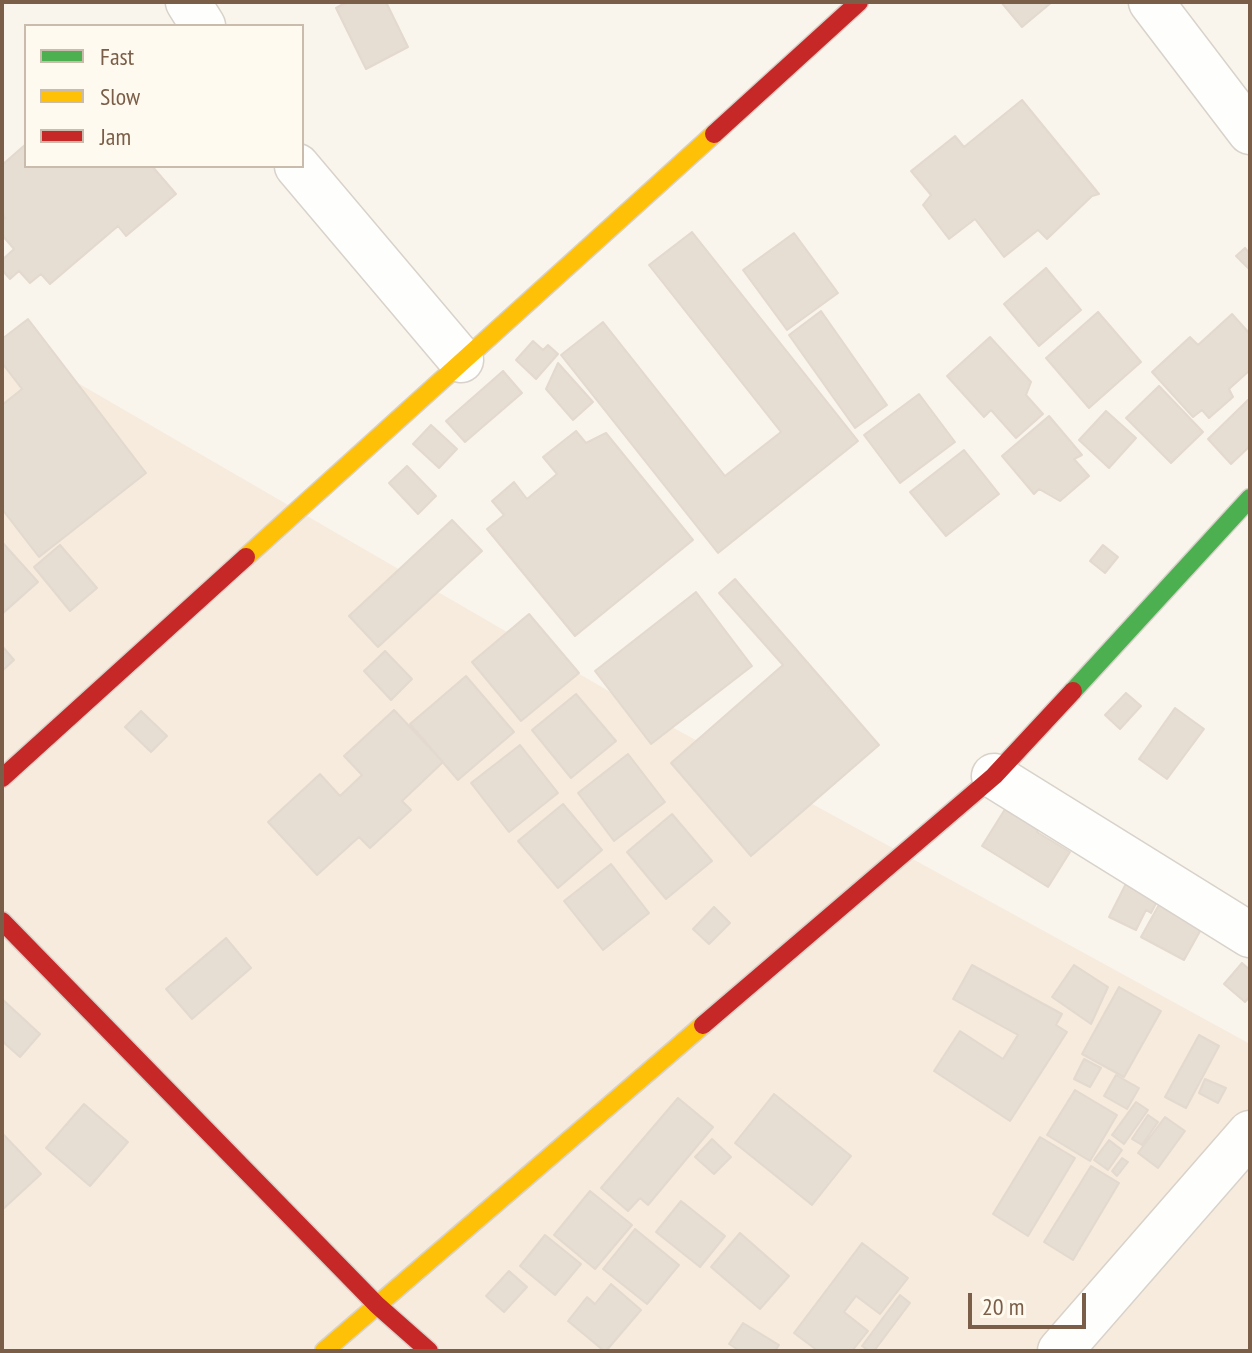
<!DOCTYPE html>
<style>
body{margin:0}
#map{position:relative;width:1252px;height:1353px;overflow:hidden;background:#f9f5ec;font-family:"PT Sans Narrow",sans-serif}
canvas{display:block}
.frame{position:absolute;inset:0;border:4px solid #7b5e48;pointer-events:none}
.legend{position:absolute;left:24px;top:24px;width:280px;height:144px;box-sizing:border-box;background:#fffaef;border:2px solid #cabcac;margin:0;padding:10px 14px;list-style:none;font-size:24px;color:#7b5e48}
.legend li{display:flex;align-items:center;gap:16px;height:40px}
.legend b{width:40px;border:2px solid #cabcac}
.scale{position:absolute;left:968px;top:1293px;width:118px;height:36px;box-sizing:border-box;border:4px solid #7b5e48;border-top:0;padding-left:10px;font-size:24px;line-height:28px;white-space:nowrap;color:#7b5e48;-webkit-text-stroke:6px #fffaef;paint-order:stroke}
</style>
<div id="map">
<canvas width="1252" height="1353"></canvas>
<div class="frame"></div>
<ul class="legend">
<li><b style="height:10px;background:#4caf50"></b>Fast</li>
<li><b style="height:10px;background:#ffc107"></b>Slow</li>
<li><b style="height:10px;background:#c62828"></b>Jam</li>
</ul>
<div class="scale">20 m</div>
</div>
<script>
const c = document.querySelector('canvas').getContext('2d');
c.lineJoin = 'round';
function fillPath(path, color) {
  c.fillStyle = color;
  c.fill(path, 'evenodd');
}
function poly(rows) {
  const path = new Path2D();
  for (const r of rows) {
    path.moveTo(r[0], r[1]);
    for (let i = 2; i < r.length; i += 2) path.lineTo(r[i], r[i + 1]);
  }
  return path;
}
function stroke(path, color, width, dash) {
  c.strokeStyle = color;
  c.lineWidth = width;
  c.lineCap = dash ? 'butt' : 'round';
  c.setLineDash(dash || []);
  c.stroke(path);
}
fillPath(poly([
 [2,339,650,715,1250,1044,1250,1351,2,1351]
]), '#f6ebdc');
const building = poly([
 [347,2,386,2,408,47,366,69,336,8,347,2],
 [1001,2,1052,2,1022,27,1001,2],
 [1022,100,1099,194,1092,196,1047,239,1038,230,1004,257,975,219,949,239,923,205,931,195,911,171,955,136,964,147,1022,100],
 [26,144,26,166,152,166,176,194,126,236,118,226,50,284,41,274,30,283,19,271,10,279,2,270,2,260,14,249,2,235,2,221,5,218,2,213,2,165,26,144],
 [692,232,858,441,718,553,561,355,603,322,725,476,781,432,649,265,692,232],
 [794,233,838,293,787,330,743,270,794,233],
 [1245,248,1250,254,1250,270,1236,256,1245,248],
 [1046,268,1081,310,1039,346,1004,304,1046,268],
 [821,311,887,405,855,428,789,335,821,311],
 [1098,312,1141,362,1089,408,1046,358,1098,312],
 [1232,314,1250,334,1250,370,1229,389,1233,397,1209,418,1202,410,1193,417,1152,372,1190,337,1198,345,1232,314],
 [28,319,146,473,39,557,2,509,2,405,22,389,2,363,2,339,28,319],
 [990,337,1031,382,1026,395,1043,414,1016,438,991,410,984,417,947,376,990,337],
 [533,341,543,350,548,345,558,354,536,379,516,360,533,341],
 [558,363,593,402,573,420,546,389,558,363],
 [503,371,522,393,465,442,446,421,503,371],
 [1159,386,1203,432,1171,463,1126,418,1159,386],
 [919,394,955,442,900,483,864,435,919,394],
 [1248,400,1250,402,1250,446,1231,464,1208,439,1248,400],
 [1106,411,1136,438,1109,468,1079,440,1106,411],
 [1049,416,1082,455,1074,459,1089,476,1060,501,1039,489,1034,494,1002,456,1049,416],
 [431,425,457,449,439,468,413,444,431,425],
 [576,431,586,443,606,433,693,540,575,636,487,529,504,515,492,501,514,482,527,499,557,474,543,457,576,431],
 [964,450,999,494,946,536,910,492,964,450],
 [407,466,436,496,418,514,389,483,407,466],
 [452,520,482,551,378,647,349,616,452,520],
 [2,542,38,582,2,614,2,542],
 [60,545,97,588,70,611,34,567,60,545],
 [1103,545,1118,557,1105,573,1090,561,1103,545],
 [735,579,879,745,751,856,671,763,783,665,719,593,735,579],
 [696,592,752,666,651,744,595,671,696,592],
 [529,614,579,673,521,721,472,662,529,614],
 [2,646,14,660,2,671,2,646],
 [385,651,412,679,391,700,364,671,385,651],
 [466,676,514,732,458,780,410,724,466,676],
 [1126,693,1141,706,1120,729,1105,715,1126,693],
 [576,694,616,741,571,778,532,730,576,694],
 [1175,708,1204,729,1167,779,1139,759,1175,708],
 [394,710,443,762,402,801,411,810,370,848,359,837,317,875,268,822,320,774,340,796,362,775,344,756,394,710],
 [141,711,167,736,151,752,125,727,141,711],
 [520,745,558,793,509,832,471,783,520,745],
 [628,754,665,802,614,841,578,793,628,754],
 [1012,798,1045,819,1037,832,1070,852,1048,887,982,846,1012,798],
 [563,804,602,850,558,888,518,841,563,804],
 [672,814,712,861,666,899,627,852,672,814],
 [1138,860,1161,894,1151,913,1146,910,1136,930,1109,917,1138,860],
 [611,864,649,913,603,950,564,901,611,864],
 [1175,876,1218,899,1184,960,1141,937,1175,876],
 [714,907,730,923,709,944,693,929,714,907],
 [226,938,251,968,192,1019,166,989,226,938],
 [1242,963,1250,970,1250,996,1245,1002,1224,984,1242,963],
 [972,965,1062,1014,1056,1025,1067,1032,1010,1121,934,1071,960,1031,1003,1059,1018,1035,953,999,972,965],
 [1074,965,1108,987,1091,1024,1052,997,1074,965],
 [1119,987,1161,1011,1124,1077,1082,1054,1119,987],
 [2,999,40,1034,20,1057,2,1041,2,999],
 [1199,1035,1219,1046,1186,1108,1165,1097,1199,1035],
 [1084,1059,1101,1068,1090,1087,1074,1079,1084,1059],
 [1116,1075,1139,1088,1127,1109,1104,1096,1116,1075],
 [1205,1079,1226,1088,1218,1103,1199,1093,1205,1079],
 [1075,1090,1117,1115,1090,1161,1047,1135,1075,1090],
 [774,1094,851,1156,812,1205,735,1143,774,1094],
 [678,1098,713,1127,648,1205,640,1198,628,1211,601,1188,678,1098],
 [1136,1102,1148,1110,1124,1144,1112,1135,1136,1102],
 [84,1104,128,1142,90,1186,46,1148,84,1104],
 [1148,1115,1158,1122,1142,1145,1132,1139,1148,1115],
 [1165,1117,1185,1131,1158,1168,1138,1153,1165,1117],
 [2,1133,41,1174,2,1210,2,1133],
 [1040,1137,1075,1158,1028,1236,993,1214,1040,1137],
 [712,1139,731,1157,714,1174,695,1157,712,1139],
 [1109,1140,1122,1150,1108,1170,1094,1160,1109,1140],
 [1122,1158,1128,1162,1117,1176,1112,1171,1122,1158],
 [1091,1166,1119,1183,1073,1260,1044,1242,1091,1166],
 [590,1191,632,1225,595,1269,554,1235,590,1191],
 [681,1201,725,1236,700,1267,656,1232,681,1201],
 [635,1229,679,1265,647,1304,603,1269,635,1229],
 [740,1233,789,1276,760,1309,711,1267,740,1233],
 [545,1235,581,1264,555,1295,520,1266,545,1235],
 [862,1243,908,1278,880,1314,856,1296,844,1312,868,1331,852,1351,818,1351,794,1333,862,1243],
 [509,1271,527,1287,504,1312,486,1296,509,1271],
 [611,1284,641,1310,606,1351,604,1351,568,1321,587,1297,595,1304,611,1284],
 [900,1295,910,1303,874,1351,869,1351,862,1346,900,1295],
 [743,1323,779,1345,775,1351,740,1351,729,1344,743,1323]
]);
fillPath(building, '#e6ddd3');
stroke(building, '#e3d9ce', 2);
const street = poly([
 [188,2,203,26],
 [1151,2,1250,132],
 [297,166,461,360],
 [994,776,1250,935],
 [1060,1351,1250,1133]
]);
const fast = poly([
 [1073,691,1250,498]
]);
const slow = poly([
 [246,557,714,134],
 [324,1351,703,1025]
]);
const jam = poly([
 [714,134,859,2],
 [2,778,246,557],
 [2,921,377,1305,429,1351],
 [703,1025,994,776,1073,691]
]);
stroke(street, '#d8d2ca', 47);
stroke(fast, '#d9d2ca', 21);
stroke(slow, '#d9d2ca', 21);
stroke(jam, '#d9d2ca', 21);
stroke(street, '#fefefc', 44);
stroke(fast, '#4caf50', 18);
stroke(slow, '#ffc107', 18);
stroke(jam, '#c62828', 18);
</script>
